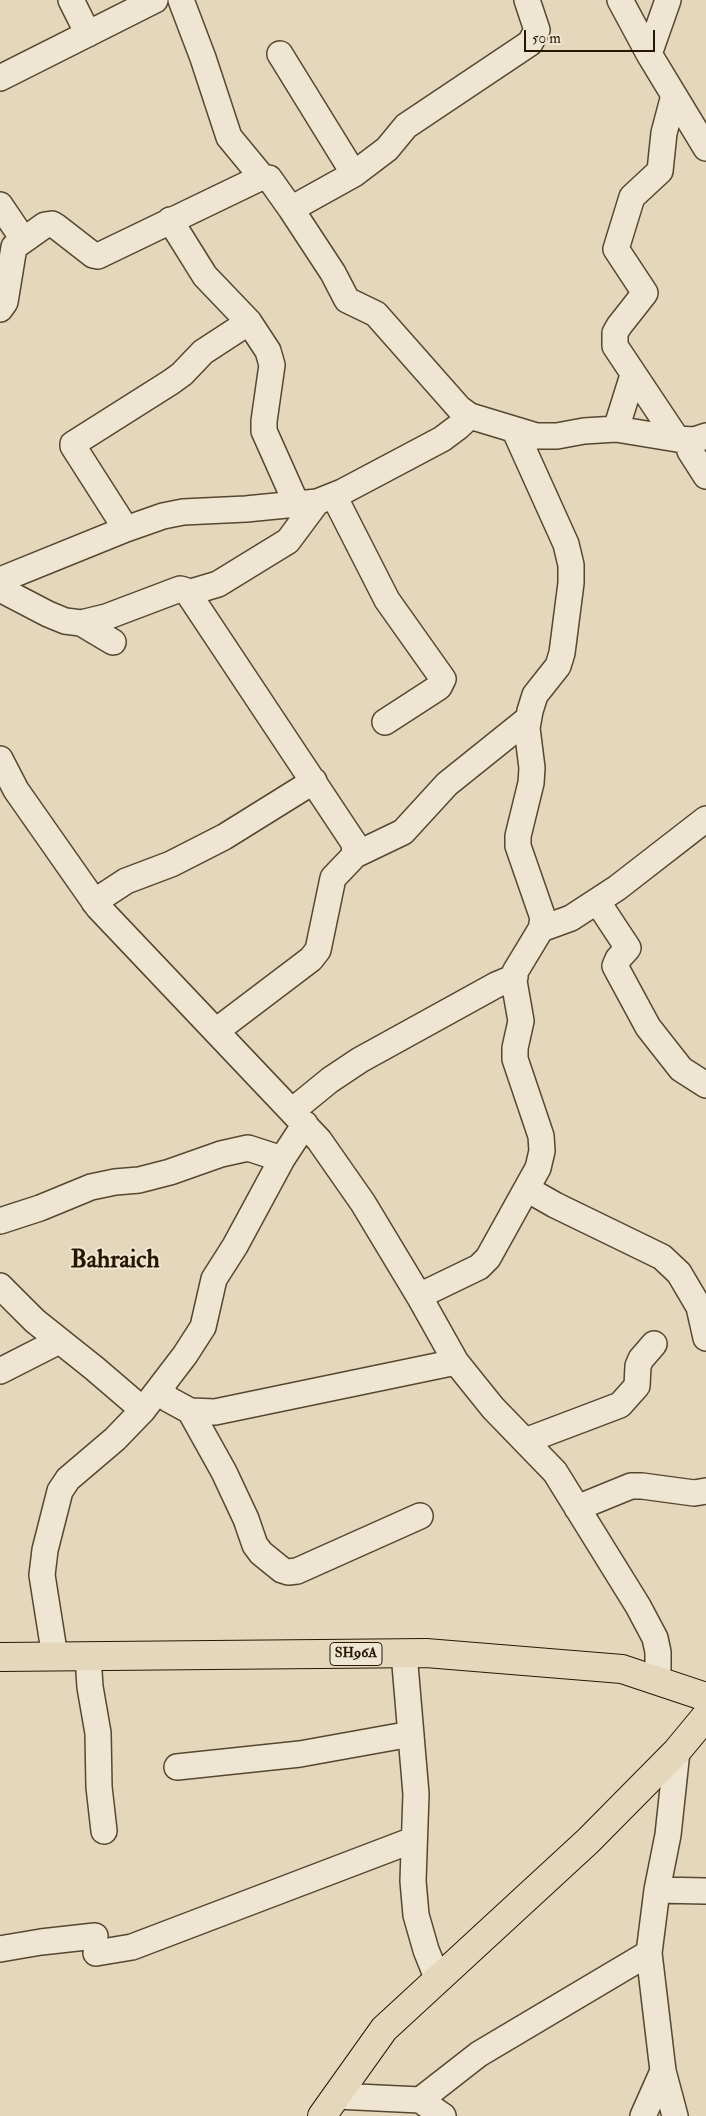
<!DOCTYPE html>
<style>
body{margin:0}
#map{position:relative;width:706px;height:2116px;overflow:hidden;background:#e5d7bb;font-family:"IM FELL Double Pica",serif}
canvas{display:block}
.scale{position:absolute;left:524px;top:30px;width:131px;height:22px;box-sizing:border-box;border:2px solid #271700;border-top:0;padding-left:6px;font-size:15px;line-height:18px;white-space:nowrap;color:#271700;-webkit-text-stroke:4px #eee5d3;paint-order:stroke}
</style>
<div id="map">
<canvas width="706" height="2116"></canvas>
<div class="scale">50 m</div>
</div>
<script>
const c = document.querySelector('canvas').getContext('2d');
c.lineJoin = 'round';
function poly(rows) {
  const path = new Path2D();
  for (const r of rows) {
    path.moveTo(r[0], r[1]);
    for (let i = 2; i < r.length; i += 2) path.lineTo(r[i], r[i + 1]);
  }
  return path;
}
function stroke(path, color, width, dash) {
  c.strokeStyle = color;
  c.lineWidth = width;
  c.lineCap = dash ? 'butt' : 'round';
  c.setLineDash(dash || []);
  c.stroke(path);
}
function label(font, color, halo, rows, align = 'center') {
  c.font = font + ' "IM FELL Double Pica",serif';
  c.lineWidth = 4;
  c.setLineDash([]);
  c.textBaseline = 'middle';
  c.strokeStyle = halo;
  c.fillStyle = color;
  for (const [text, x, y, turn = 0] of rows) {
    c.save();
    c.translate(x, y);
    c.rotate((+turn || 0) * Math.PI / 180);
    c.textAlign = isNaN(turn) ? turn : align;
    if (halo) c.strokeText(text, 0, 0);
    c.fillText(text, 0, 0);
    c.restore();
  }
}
const minor = poly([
 [71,0,88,34],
 [620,0,649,54,706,148],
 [280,54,354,174],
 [649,54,668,0],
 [0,78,155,0],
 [674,95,664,133,660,171,632,197,616,249,645,293,619,326,615,333,615,346,677,439],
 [262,177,269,178,291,209,333,273,347,300,376,314,459,408,470,416,536,436,557,436,584,431,616,429,677,439,694,440,706,436],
 [0,205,23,239],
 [291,209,354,174,387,149,406,126,530,43,537,30,527,0],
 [170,220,205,276,249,322,268,351,272,365,264,421,264,431,297,505],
 [0,309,5,302,14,247,45,225,52,224,57,227,93,255,98,256,262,177,229,137,203,58,181,0],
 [616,429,633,375],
 [687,440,690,451,706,476],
 [334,496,387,600,443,679,439,687,385,722],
 [126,529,73,446,73,444,171,382,182,374,203,352,249,322],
 [0,580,126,529,163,516,183,512,246,509,317,502,342,492,442,439,458,427,470,416],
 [0,589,48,614,65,621,81,623,106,617,180,589,184,590,188,593,354,843,355,855,333,878,318,950,311,959,216,1031],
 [188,593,218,584,288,541,317,502],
 [81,623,113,642],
 [0,759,16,790,98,907,319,1140,363,1203,419,1296,456,1362,493,1408,555,1472,638,1606,655,1638,658,1652,658,1681],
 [355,855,403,832,447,784,528,719],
 [597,901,628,948,618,959,615,966,648,1027,681,1069,706,1085],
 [94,902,126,881,171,864,224,837,314,781],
 [541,929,571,918,617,888,706,819],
 [292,1111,330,1080,360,1060,496,985,515,977],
 [527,1189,555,1205,662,1257,679,1273,699,1307,706,1338],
 [0,1221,40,1208,91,1187,115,1182,139,1180,170,1172,221,1154,248,1148,282,1159],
 [0,1286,35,1321,94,1368,143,1410],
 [419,1296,479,1267,488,1258,538,1168,542,1151,541,1136,515,1059,515,1048,521,1021,514,981,515,972,541,929,543,918,518,846,518,836,531,783,532,768,527,728,530,711,535,695,558,666,562,653,571,583,571,565,566,544,515,431],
 [0,1371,59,1341],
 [160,1388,168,1399,190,1411,215,1412,456,1362],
 [190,1411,224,1472,246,1519,255,1545,261,1553,282,1570,288,1572,297,1571,420,1516],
 [525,1441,620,1405,637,1386,638,1366,641,1359,654,1344],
 [577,1508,631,1486,642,1486,694,1493,706,1491],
 [404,1653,416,1794,413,1881,416,1915,426,1950,438,1980],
 [88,1656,90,1687,98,1733,99,1787,104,1831],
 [55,1657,42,1575,45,1550,60,1491,68,1479,115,1439,143,1410,185,1355,203,1327,214,1279,235,1246,282,1159,305,1124],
 [177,1767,300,1754,411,1734],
 [657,1890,706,1891],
 [0,1949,41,1942,95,1936],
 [96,1953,132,1947,413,1840],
 [336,2096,420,2100,443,2116],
 [420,2100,479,2054,649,1953],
 [643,2116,663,2071],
 [675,2116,663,2071,649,1953,657,1890,668,1835,677,1751]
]);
const major = poly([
 [0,1657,426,1653,622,1669,706,1697],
 [322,2116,384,2029,588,1841,677,1751,706,1716]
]);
stroke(minor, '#56472f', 28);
stroke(major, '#271700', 30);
stroke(minor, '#eee5d3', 25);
stroke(major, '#e5d7bb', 28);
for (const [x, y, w] of [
 [356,1654,52]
]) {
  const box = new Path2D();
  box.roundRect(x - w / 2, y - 11.5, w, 23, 4);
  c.fillStyle = '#eee5d3';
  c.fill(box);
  stroke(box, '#271700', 1);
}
label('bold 14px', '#271700', null, [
 ["SH96A",356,1654]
]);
label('bold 25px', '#271700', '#eee5d3', [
 ["Bahraich",115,1262]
]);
</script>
